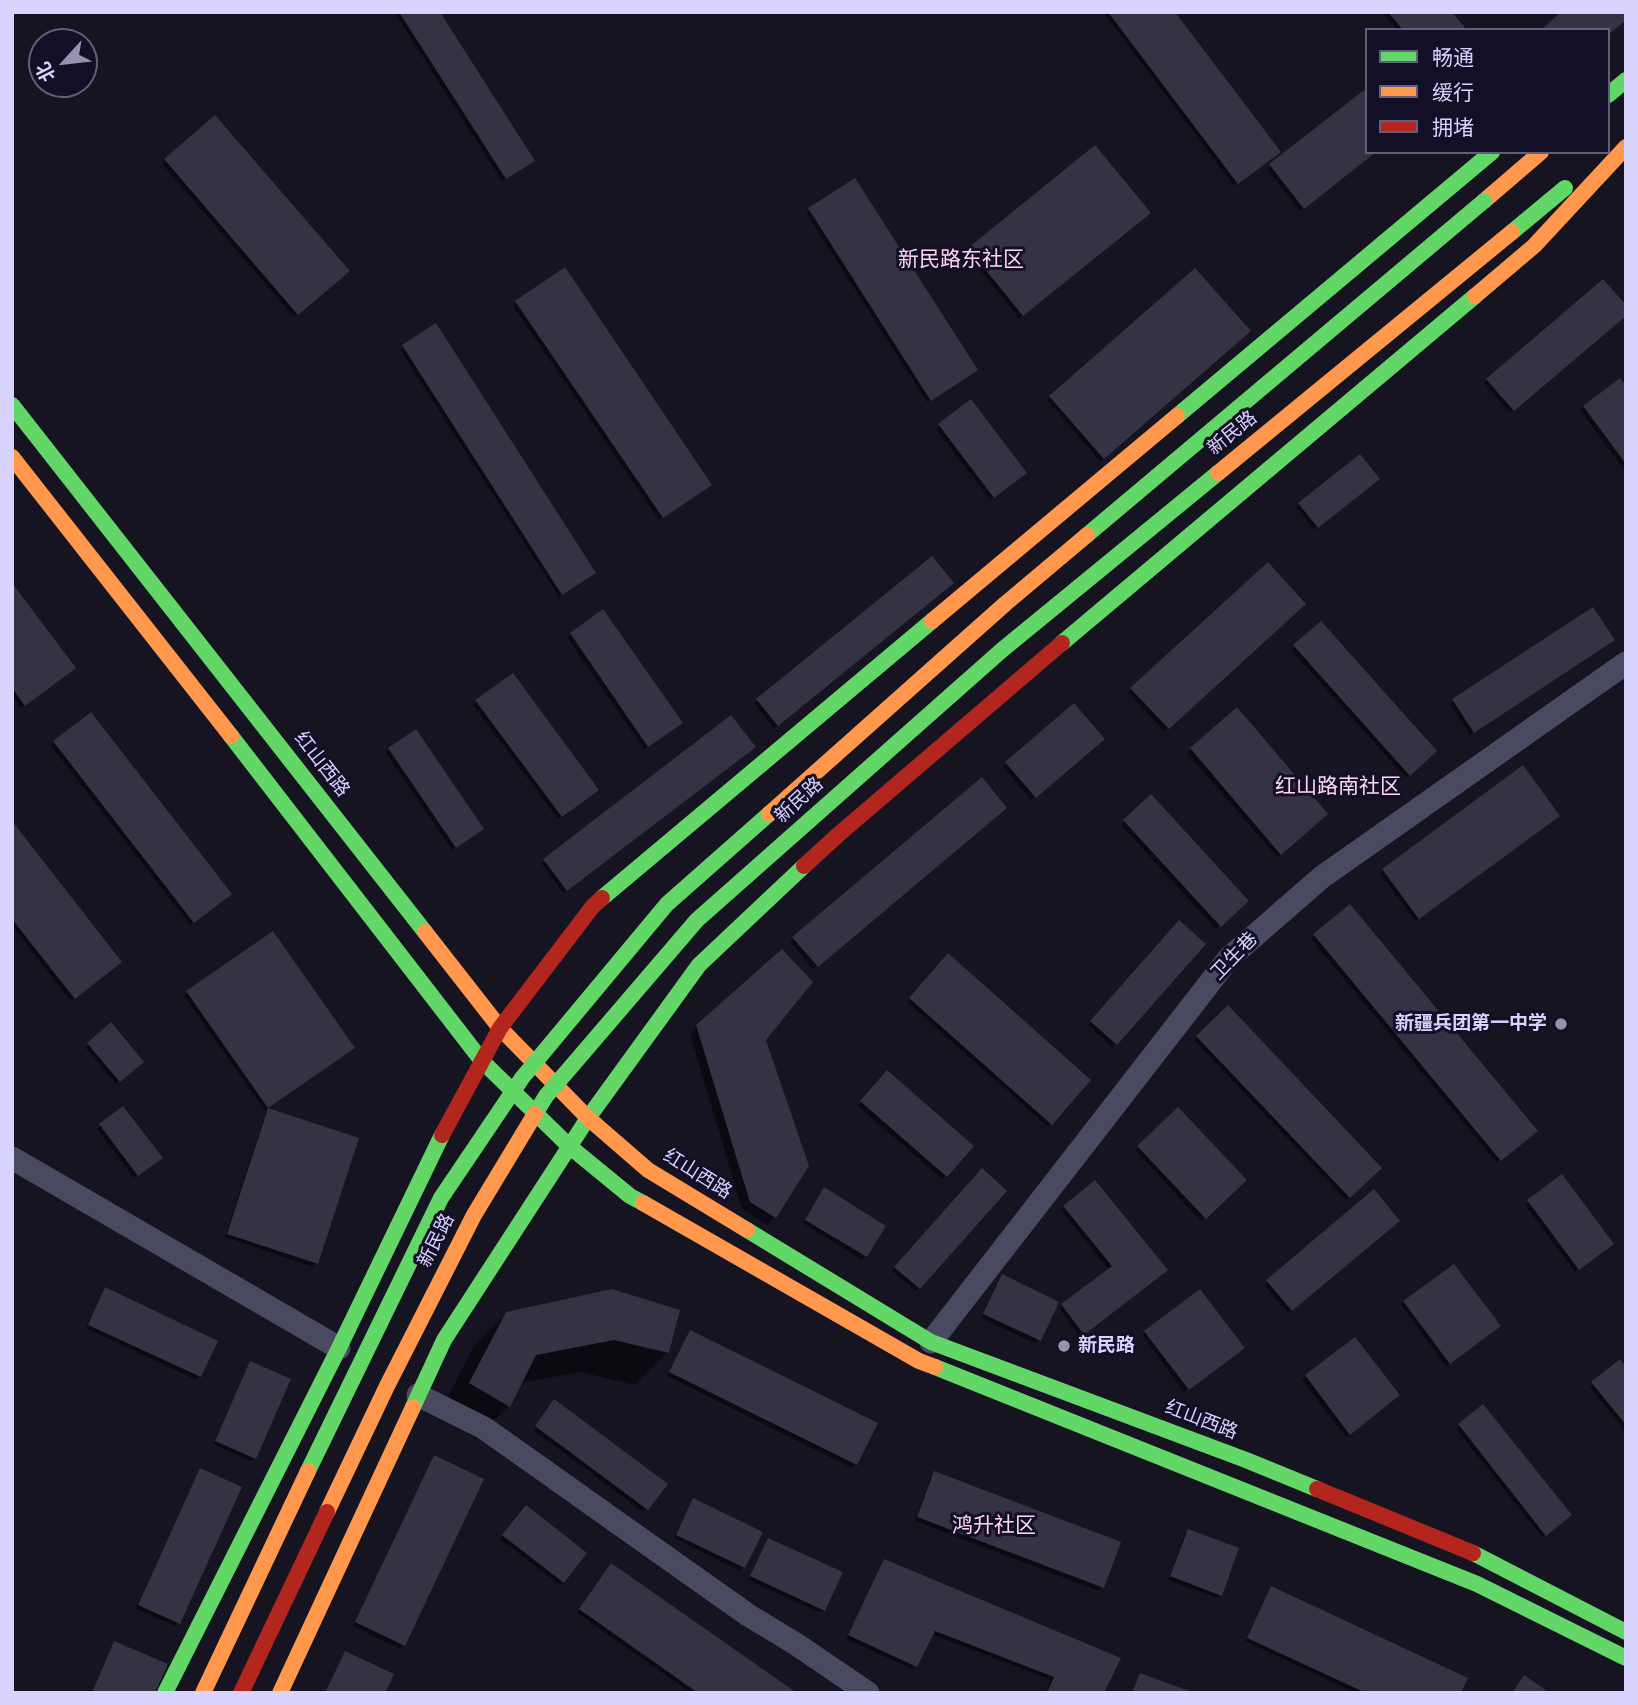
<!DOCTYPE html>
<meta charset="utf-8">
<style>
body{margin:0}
#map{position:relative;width:1638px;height:1705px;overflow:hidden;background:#161421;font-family:Jost,"Noto Sans SC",sans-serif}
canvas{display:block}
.frame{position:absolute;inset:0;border:14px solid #d9d4ff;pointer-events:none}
.legend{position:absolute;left:1365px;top:28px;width:245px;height:126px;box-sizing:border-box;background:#130f26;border:2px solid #625e7d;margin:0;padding:9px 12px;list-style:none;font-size:21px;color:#d9d4ff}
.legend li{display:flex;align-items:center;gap:14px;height:35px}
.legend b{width:35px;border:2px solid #625e7d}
.north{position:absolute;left:28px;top:28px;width:70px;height:70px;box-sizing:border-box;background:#130f26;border:2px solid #625e7d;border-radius:50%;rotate:243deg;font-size:19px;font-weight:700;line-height:28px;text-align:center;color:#d9d4ff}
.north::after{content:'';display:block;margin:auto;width:24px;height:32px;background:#9591b1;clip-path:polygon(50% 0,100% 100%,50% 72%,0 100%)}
</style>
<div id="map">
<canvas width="1638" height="1705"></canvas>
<div class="frame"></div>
<ul class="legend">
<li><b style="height:9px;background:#63d668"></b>畅通</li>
<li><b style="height:9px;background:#ff974d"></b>缓行</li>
<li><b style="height:9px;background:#b3261e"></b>拥堵</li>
</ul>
<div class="north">北</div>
</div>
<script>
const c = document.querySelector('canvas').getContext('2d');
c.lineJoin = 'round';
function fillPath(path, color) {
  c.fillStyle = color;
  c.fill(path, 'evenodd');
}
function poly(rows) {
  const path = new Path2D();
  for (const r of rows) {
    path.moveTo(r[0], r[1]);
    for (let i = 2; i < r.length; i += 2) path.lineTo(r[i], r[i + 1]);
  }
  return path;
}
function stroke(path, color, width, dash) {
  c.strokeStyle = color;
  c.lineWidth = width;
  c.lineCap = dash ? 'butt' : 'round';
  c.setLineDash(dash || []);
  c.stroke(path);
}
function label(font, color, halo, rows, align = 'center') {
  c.font = font + ' Jost,"Noto Sans SC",sans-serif';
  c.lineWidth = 6;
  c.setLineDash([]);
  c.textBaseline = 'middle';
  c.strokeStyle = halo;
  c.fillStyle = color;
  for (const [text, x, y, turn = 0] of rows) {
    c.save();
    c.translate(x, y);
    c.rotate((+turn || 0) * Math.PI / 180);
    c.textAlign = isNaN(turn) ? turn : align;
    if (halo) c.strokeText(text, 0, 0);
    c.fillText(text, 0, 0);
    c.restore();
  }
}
fillPath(poly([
 [394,12,438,12,529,164,502,181],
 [1103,12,1173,12,1276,155,1234,186],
 [1382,12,1450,12,1465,30,1397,30],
 [1364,92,1367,152,1374,152,1300,211,1267,169],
 [215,117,347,271,294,317,162,164],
 [854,181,973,373,927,402,806,213],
 [1145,216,1019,318,966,253,969,249],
 [564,270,707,488,659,520,513,306],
 [1195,270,1248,331,1100,461,1047,400],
 [1603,281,1626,315,1510,413,1484,383],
 [403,347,591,576,559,597,400,350],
 [1620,381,1626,389,1626,472,1580,410],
 [970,401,1021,476,990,500,936,429],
 [1375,483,1314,530,1296,507,1300,504],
 [1268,565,1304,604,1164,731,1128,692],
 [12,586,71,671,21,708,12,696],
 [948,586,774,728,754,703,757,700],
 [1593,609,1610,643,1470,735,1450,704],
 [603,612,677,727,644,749,567,637],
 [1321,623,1435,751,1406,778,1291,650],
 [477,702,594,793,558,819,473,705],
 [1074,705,1103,739,1031,800,1003,767],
 [1237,710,1326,814,1277,857,1187,753],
 [54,742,226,897,190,925,51,746],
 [389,749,478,832,452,850,386,753],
 [750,751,563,893,541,863,544,860],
 [981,780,1001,811,813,969,790,942],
 [1151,797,1246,901,1216,929,1121,825],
 [1555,819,1415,921,1380,873,1383,870],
 [12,824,116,965,71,1001,12,926],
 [1179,922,1203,944,1112,1047,1088,1025],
 [1314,936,1532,1134,1497,1163,1311,939],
 [948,956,1089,1080,1048,1127,907,1002],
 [187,992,349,1051,266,1109,357,1139,316,1263,313,1267,225,1237,266,1112,184,996],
 [1228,1008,1380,1168,1346,1200,1194,1040],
 [111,1025,142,1062,116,1084,85,1047],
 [697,1026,765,1040,775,1217,767,1225,742,1209,690,1034],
 [888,1072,972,1146,942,1179,858,1106],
 [1178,1110,1244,1180,1201,1221,1135,1150],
 [100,1126,157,1161,134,1178,97,1129],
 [982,1170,1005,1191,916,1291,892,1271],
 [1562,1177,1609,1247,1575,1272,1525,1205],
 [1374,1192,1395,1224,1288,1313,1264,1285],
 [821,1193,884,1226,862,1260,803,1223],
 [1064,1207,1162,1273,1080,1337,1059,1308,1109,1270,1061,1210],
 [1002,1277,1057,1302,1036,1344,981,1318],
 [105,1289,200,1376,196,1380,86,1328],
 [1199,1291,1239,1351,1184,1392,1142,1335],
 [1404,1302,1495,1329,1446,1366,1401,1305],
 [507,1313,667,1352,635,1385,581,1372,520,1383,509,1406,476,1438,438,1416,474,1346],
 [690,1332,856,1464,852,1468,667,1376],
 [1354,1339,1395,1399,1346,1437,1302,1380],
 [250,1363,254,1458,251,1461,213,1444],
 [1626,1370,1626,1432,1589,1386],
 [551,1405,665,1484,643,1512,533,1430],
 [1483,1407,1566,1518,1542,1537,1456,1429],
 [435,1457,404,1645,400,1649,353,1626],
 [200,1470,178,1623,175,1626,136,1609],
 [935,1473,1102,1587,1099,1591,915,1521,931,1476],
 [694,1500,760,1533,740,1571,674,1538],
 [523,1511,563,1582,560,1585,500,1539],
 [1188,1531,1220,1595,1217,1598,1168,1580,1185,1534],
 [769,1540,824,1610,820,1613,748,1580],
 [884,1561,1102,1693,1046,1693,1051,1680,931,1634,912,1669,846,1639],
 [607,1569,794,1693,691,1693,577,1613],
 [1271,1588,1459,1693,1356,1693,1245,1641]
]), '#0007');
fillPath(poly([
 [399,12,440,12,535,161,506,179],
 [1108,12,1175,12,1281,152,1238,184],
 [1388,12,1452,12,1467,30,1403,30],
 [1561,12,1626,12,1626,20,1608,35,1608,30,1541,30],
 [1364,90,1367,93,1367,152,1376,152,1304,209,1269,164],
 [215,115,350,271,298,315,164,159],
 [1095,145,1151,213,1023,316,968,248],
 [855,178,978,370,931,401,808,208],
 [565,267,712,485,663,518,515,301],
 [1195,268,1251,331,1104,459,1049,396],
 [1603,279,1626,305,1626,316,1514,411,1486,379],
 [436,323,596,573,562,595,402,345],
 [1620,378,1626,386,1626,464,1583,406],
 [971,399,1027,473,994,498,938,424],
 [1360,454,1380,479,1318,528,1298,503],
 [932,556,954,583,778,726,756,699],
 [1268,562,1306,604,1169,729,1130,688],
 [12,583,76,668,25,706,12,688],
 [1593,607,1615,640,1474,733,1452,699],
 [603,609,683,723,648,747,570,633],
 [1321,621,1437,751,1410,776,1293,645],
 [513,673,599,790,562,817,475,700],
 [1074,703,1105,739,1036,798,1005,762],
 [1237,707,1328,814,1281,855,1190,748],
 [91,712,232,894,194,923,53,741],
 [731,715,756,747,567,891,543,859],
 [416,729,484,829,456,848,388,748],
 [1523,765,1560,816,1419,919,1382,869],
 [982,777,1007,808,818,967,792,937],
 [1151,794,1249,901,1221,927,1123,820],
 [12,821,122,962,75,999,12,919],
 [1350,904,1538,1131,1501,1161,1313,934],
 [1179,920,1206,944,1117,1045,1090,1021],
 [273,931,355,1048,268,1108,186,991],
 [782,949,813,982,766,1040,809,1166,776,1218,750,1202,696,1025],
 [948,953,1091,1080,1052,1125,909,998],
 [1228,1005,1382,1168,1350,1198,1196,1036],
 [111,1022,144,1062,120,1082,87,1043],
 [887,1070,974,1146,947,1177,860,1101],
 [123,1106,163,1158,138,1176,99,1124],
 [1178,1107,1247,1180,1206,1219,1137,1146],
 [268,1108,359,1138,318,1264,227,1234],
 [982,1168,1007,1191,920,1289,894,1267],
 [1562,1174,1614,1244,1579,1270,1527,1200],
 [1095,1180,1168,1270,1084,1335,1061,1304,1112,1266,1063,1206],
 [824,1187,886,1226,867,1257,805,1220],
 [1374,1189,1400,1221,1292,1311,1266,1280],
 [1454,1264,1501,1326,1450,1364,1403,1301],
 [1002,1274,1059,1302,1041,1341,983,1314],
 [105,1287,218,1341,201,1377,88,1325],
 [612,1289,680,1310,669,1353,614,1340,536,1355,510,1407,469,1383,506,1312],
 [1200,1289,1245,1348,1189,1390,1144,1331],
 [690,1330,878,1423,857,1465,669,1372],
 [1355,1337,1400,1395,1350,1435,1305,1375],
 [1620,1359,1626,1367,1626,1425,1591,1382],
 [250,1361,291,1379,256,1459,215,1441],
 [554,1399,668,1484,648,1510,535,1426],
 [1483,1404,1572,1515,1546,1536,1458,1424],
 [434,1455,484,1479,405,1646,355,1622],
 [200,1468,242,1487,180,1624,138,1605],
 [934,1471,1121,1542,1104,1588,917,1517],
 [693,1498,763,1532,745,1568,676,1535],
 [526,1505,587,1553,564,1583,502,1535],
 [1188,1529,1239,1548,1222,1596,1170,1576],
 [768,1538,843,1572,825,1611,750,1576],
 [884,1559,1121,1658,1104,1693,1047,1693,1054,1677,935,1631,917,1667,848,1635],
 [611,1563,797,1693,698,1693,579,1609],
 [1271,1586,1468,1678,1461,1693,1366,1693,1247,1638],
 [114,1641,168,1664,155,1693,92,1693],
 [345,1651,394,1674,385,1693,325,1693],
 [1140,1673,1192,1692,1192,1693,1132,1693],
 [1524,1675,1550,1693,1512,1693]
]), '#343243');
stroke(poly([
 [12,1158,339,1348],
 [931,1342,1229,958,1322,877,1626,663],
 [418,1395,484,1428,748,1615,796,1644,868,1693]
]), '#4a4962', 23);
stroke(poly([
 [1608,95,1626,80],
 [1512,232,1565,188],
 [12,405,425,932],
 [1177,416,1492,152],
 [1062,643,1475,296],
 [231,736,482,1061,569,1146,630,1196,643,1203],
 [602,898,932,621],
 [747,1230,931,1342,1246,1460,1317,1489],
 [935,1367,1477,1584,1626,1658],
 [413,1407,444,1340,588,1118,699,965,804,866],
 [1473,1553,1626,1632],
 [165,1693,339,1348,442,1135]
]), '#63d668', 16);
stroke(poly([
 [1484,201,1541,152],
 [1475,296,1534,246,1626,147],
 [12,457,231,736],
 [932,621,1177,416],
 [425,932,500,1028,588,1118,648,1170,747,1230],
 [643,1203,919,1361,935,1367],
 [280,1693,413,1407]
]), '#ff974d', 16);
stroke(poly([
 [804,866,839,834,1062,643],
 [442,1135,500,1028,593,906,602,898],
 [1317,1489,1473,1553]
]), '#b3261e', 16);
stroke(poly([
 [1087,535,1484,201],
 [535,1114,546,1096,697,920,1002,650,1218,473],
 [308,1471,441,1198,522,1078,667,904,769,814]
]), '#63d668', 16);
stroke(poly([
 [1218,473,1512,232],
 [769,814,1005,604,1087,535],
 [327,1512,387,1386,474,1215,535,1114],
 [203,1693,308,1471]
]), '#ff974d', 16);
stroke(poly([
 [241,1693,327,1512]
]), '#b3261e', 16);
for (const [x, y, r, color] of [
 [1561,1024,7,"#9591b1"],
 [1064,1346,7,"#9591b1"]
]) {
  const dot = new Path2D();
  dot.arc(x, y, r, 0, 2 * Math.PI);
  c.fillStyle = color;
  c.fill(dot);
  stroke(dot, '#130f26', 2.5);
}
label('19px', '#d9d4ff', '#130f26', [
 ["新民路",1233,434,-39],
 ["红山西路",321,765,52],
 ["新民路",800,801,-42],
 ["卫生巷",1235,957,-46],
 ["红山西路",697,1175,32],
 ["新民路",437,1241,-63],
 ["红山西路",1201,1421,21]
]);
label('bold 19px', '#d9d4ff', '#130f26', [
 ["新疆兵团第一中学",1547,1024],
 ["新民路",1078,1346,"left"]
], 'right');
label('21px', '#ffd6f0', '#130f26', [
 ["新民路东社区",961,261],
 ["红山路南社区",1338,788],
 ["鸿升社区",994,1527]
]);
</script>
